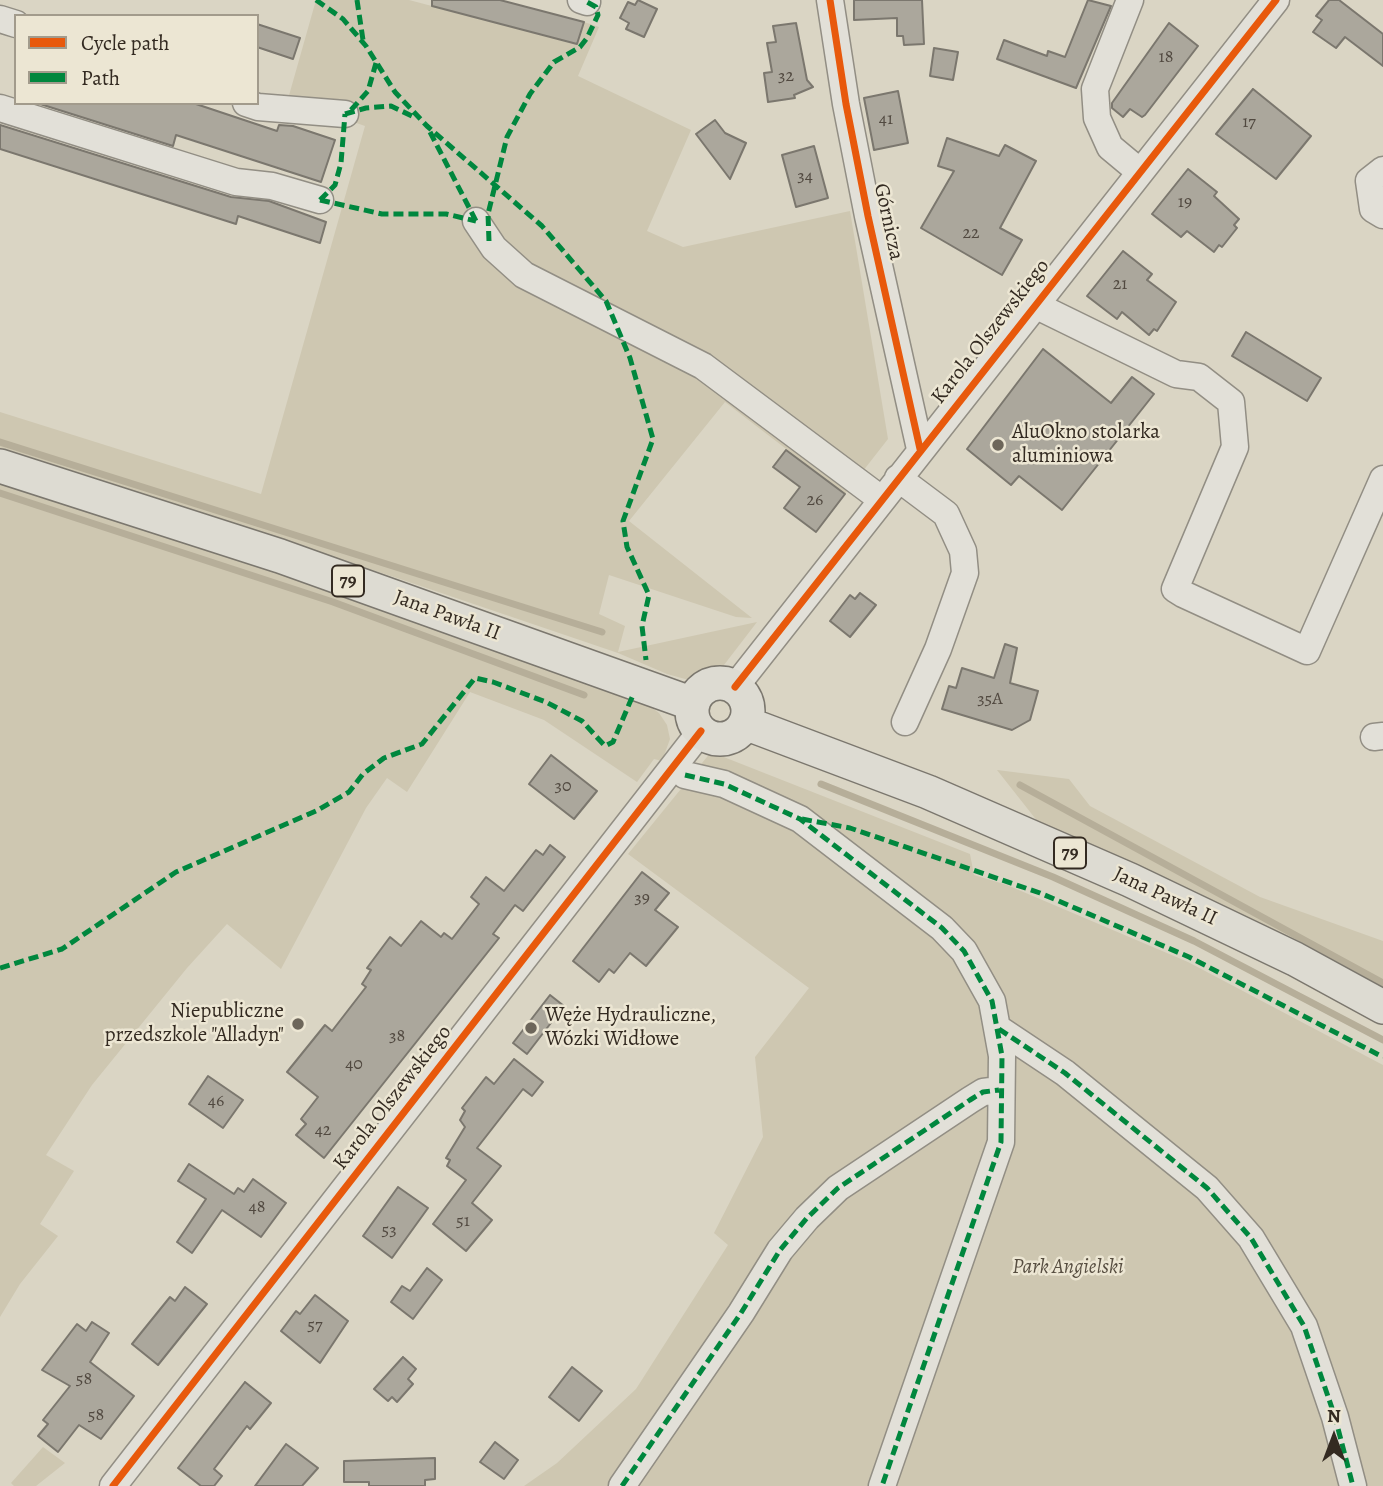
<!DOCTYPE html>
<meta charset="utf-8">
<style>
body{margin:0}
#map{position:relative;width:1383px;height:1486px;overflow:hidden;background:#dad5c4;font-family:Alegreya,serif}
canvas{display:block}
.legend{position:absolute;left:14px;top:14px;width:245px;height:91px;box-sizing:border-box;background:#ece6d3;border:2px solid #a29b8c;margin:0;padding:9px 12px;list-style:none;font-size:21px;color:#332a21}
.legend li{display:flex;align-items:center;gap:14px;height:35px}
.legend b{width:35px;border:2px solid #a29b8c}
.north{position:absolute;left:1299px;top:1402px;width:70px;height:70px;-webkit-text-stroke:5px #ece6d3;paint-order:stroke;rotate:0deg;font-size:19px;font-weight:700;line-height:28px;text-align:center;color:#332a21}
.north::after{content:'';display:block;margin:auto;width:24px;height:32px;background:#332a21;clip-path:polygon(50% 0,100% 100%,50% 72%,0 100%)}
</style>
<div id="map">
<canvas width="1383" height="1486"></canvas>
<ul class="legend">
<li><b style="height:9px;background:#e8590c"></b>Cycle path</li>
<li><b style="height:9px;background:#00873e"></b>Path</li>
</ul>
<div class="north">N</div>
</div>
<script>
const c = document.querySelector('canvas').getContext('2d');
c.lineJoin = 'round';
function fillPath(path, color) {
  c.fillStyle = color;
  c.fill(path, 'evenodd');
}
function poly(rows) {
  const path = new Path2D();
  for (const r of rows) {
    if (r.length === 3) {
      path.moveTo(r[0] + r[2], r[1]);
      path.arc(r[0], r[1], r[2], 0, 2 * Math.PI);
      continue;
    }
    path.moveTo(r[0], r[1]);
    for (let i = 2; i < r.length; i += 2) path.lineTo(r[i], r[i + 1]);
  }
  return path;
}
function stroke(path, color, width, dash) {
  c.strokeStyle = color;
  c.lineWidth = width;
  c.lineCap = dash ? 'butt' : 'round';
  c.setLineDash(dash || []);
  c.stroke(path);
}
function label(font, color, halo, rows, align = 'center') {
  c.font = font + ' Alegreya,serif';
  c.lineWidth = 5;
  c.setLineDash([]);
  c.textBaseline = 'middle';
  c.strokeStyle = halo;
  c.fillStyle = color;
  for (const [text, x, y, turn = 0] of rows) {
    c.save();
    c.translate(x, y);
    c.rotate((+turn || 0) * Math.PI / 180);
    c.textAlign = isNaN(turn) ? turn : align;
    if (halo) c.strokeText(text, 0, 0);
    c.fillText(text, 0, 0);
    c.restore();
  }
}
fillPath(poly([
 [316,0,409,0,576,44,584,22,599,27,578,76,691,130,647,231,683,247,850,211,888,439,845,494,725,402,629,521,752,618,736,617,609,575,599,614,625,626,618,652,757,622,714,678,696,682,667,674,618,653,403,580,0,448,0,412,261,494,365,126,288,99],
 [0,482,226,555,647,704,659,713,667,725,670,739,662,761,654,759,637,782,544,720,470,692,407,792,387,778,366,808,281,969,227,924,187,968,92,1085,46,1155,74,1171,40,1224,58,1236,20,1284,0,1317],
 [711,752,970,854,974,875,1007,885,1188,962,1383,1065,1383,1486,524,1486,557,1463,636,1389,728,1245,714,1233,763,1137,755,1057,809,988,628,854],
 [997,770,1069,779,1090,806,1260,897,1383,941,1383,990,1038,822],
 [43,1447,65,1463,36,1486,14,1486,11,1483]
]), '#cec7b1');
stroke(poly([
 [0,442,602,632],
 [0,493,333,602,584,695],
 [821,784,1053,877,1194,941,1383,1040],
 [1020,785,1383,983]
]), '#b6ae99', 7);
const building = poly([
 [432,0,500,0,584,22,577,44,432,6,432,0],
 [638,0,657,9,644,37,626,29,629,23,620,18,628,2,635,5,638,0],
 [854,0,922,0,924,44,904,45,903,36,897,36,897,18,854,20,854,0],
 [1088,0,1111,6,1076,88,997,59,1004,40,1047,56,1048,51,1065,57,1088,0],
 [1329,0,1339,0,1383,34,1383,66,1345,37,1336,48,1313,32,1322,20,1316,16,1329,0],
 [796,23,807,80,813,87,794,95,795,98,768,102,764,73,772,72,767,43,776,42,773,26,796,23],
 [1169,23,1198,46,1145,115,1142,117,1130,109,1123,117,1112,108,1112,103,1169,23],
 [257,24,300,38,293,59,257,47,257,24],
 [934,48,958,52,953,80,930,76,934,48],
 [1253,89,1311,136,1276,179,1216,134,1253,89],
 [898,91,908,143,874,150,864,98,898,91],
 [37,103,193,103,277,131,279,125,293,126,335,140,321,182,176,135,173,146,37,103],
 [715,120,725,133,746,143,730,179,696,134,715,120],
 [0,125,231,197,269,201,326,222,320,243,238,216,236,224,0,149,0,125],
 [947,138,999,156,1005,145,1036,161,1000,228,1022,240,1002,275,921,228,954,171,938,166,947,138],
 [814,146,828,198,796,207,782,155,814,146],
 [1188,169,1217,192,1214,196,1239,219,1234,225,1237,228,1222,247,1219,245,1214,252,1187,231,1181,237,1152,214,1188,169],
 [1123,251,1152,274,1147,280,1176,302,1157,331,1154,329,1149,335,1122,312,1117,319,1087,296,1123,251],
 [1246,332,1321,378,1307,401,1232,356,1246,332],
 [1043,349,1111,403,1132,377,1154,394,1062,510,1019,476,1011,485,967,449,1043,349],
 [786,450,845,494,816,532,784,508,800,487,773,467,786,450],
 [860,593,876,605,850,637,830,621,850,595,855,599,860,593],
 [1005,644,1017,648,1010,683,1038,691,1030,720,1012,730,942,709,949,686,956,688,962,668,994,678,1005,644],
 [551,755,597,791,574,819,529,784,551,755],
 [550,845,565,857,523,911,515,905,493,934,499,938,324,1158,296,1135,306,1124,301,1119,318,1097,287,1072,325,1025,332,1031,366,987,362,984,371,970,367,968,390,937,401,946,421,921,441,937,444,933,452,939,479,904,471,897,486,877,504,891,536,850,543,855,550,845],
 [642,872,669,893,655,910,678,927,646,966,630,953,614,973,609,969,599,982,573,961,642,872],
 [550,995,564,1006,527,1054,513,1043,550,995],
 [514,1059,543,1082,532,1096,523,1089,477,1148,501,1166,472,1203,492,1220,466,1251,433,1224,466,1180,447,1166,450,1160,446,1158,465,1127,460,1120,465,1111,462,1108,486,1077,494,1084,514,1059],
 [208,1076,243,1100,223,1128,189,1104,208,1076],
 [189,1164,234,1194,238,1188,244,1192,253,1179,286,1203,261,1237,222,1210,192,1253,177,1242,206,1199,178,1181,189,1164],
 [398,1187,428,1208,392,1258,363,1236,398,1187],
 [427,1268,442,1280,413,1319,391,1302,402,1286,410,1291,427,1268],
 [185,1287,207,1304,158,1365,132,1344,170,1297,175,1301,185,1287],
 [315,1295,348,1321,320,1363,281,1331,296,1311,300,1314,315,1295],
 [92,1322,109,1333,90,1362,134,1396,101,1439,79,1425,58,1452,38,1436,48,1424,43,1420,70,1386,42,1370,77,1324,86,1331,92,1322],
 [403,1357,416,1369,408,1379,413,1384,397,1402,392,1397,388,1401,374,1389,403,1357],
 [572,1367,602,1391,579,1421,549,1397,572,1367],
 [245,1382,271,1403,250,1429,247,1426,214,1469,222,1476,214,1486,201,1486,178,1468,245,1382],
 [495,1442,518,1460,504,1479,480,1462,495,1442],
 [286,1444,318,1468,302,1486,255,1486,286,1444],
 [435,1458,435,1479,425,1480,425,1486,369,1486,369,1482,344,1482,344,1461,435,1458]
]);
fillPath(building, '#aba79c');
stroke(building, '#7b776e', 2);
const minor = poly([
 [581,0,587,2],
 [830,0,846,104,868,216,920,449],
 [1130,0,1095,89,1097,118,1110,147,1140,172],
 [0,19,16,24],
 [246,103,258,107,345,114],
 [0,108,236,182,272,186,320,200],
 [1383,170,1369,181,1373,209,1383,215],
 [476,221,494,248,524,275,703,366,881,499],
 [1035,305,1176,374,1199,377,1231,402,1235,447,1175,589,1183,594,1307,651,1383,479],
 [898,478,946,514,963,551,965,573,938,649,905,722],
 [735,687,1276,0],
 [1374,737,1383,736],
 [685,775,724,784,800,819,942,928,964,951,992,1001,1002,1056,1001,1142,882,1486],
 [999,1029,1065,1073,1207,1188,1251,1238,1304,1326,1335,1417,1353,1486],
 [113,1486,701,731],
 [622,1486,741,1313,780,1250,807,1218,838,1188,970,1100,983,1092,999,1090]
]);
const major = poly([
 [0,466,280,556,693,704],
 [720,711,28],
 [745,723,928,792,1130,880,1295,959,1383,1007]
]);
stroke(minor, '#928e84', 29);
stroke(major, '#7b776e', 36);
stroke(minor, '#e2e0d8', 26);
stroke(major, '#dddbd2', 33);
stroke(poly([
 [316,0,343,19,366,46,395,92,427,126,542,226,606,301,630,358,653,439,623,521,627,547,649,595,642,626,646,660],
 [357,0,363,40],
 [351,110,368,91,376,63],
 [345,114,366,108,391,106,412,116],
 [430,132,476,221],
 [320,200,382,214,446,214,476,221],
 [320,200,335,185,341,163,345,114],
 [489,241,488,214,507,137,530,94,554,62,580,47,587,38,598,15,596,7,587,2],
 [685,775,724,784,800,819,942,928,964,951,992,1001,1002,1056,1001,1142,882,1486],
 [802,819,850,828,1040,893,1189,957,1383,1057],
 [0,968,62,949,176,872,316,811,349,792,363,774,384,758,422,744,475,678,493,682,546,702,582,721,605,746,613,742,633,695],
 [999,1029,1065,1073,1207,1188,1251,1238,1304,1326,1335,1417,1353,1486],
 [622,1486,741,1313,780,1250,807,1218,838,1188,970,1100,983,1092,999,1090]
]), '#00873e', 5, [10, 5]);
stroke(poly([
 [830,0,846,104,868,216,920,449],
 [735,687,1276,0],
 [113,1486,701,731]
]), '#e8590c', 7);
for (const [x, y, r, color] of [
 [998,445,7,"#6d665a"],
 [298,1024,7,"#6d665a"],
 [531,1028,7,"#6d665a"]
]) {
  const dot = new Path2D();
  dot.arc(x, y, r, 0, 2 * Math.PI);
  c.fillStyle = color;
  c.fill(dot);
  stroke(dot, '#ece6d3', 2.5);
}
label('18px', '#514940', null, [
 ["18",1166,58],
 ["32",786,77],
 ["41",886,120],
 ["17",1249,123],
 ["34",805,177],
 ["19",1185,203],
 ["22",971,234],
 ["21",1120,285],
 ["26",815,501],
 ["35A",990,700],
 ["30",563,787],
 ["39",642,899],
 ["38",397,1037],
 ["40",354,1065],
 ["46",216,1102],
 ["42",323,1131],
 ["48",257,1208],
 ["51",463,1222],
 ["53",389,1231],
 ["57",315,1326],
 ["58",84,1380],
 ["58",96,1416]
]);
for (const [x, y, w] of [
 [348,581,32],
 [1070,853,32]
]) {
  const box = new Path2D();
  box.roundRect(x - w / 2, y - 15.5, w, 31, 5);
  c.fillStyle = '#ece6d3';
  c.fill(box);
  stroke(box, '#332a21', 2);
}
label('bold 19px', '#332a21', null, [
 ["79",348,581],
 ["79",1070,853]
]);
label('21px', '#332a21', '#ece6d3', [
 ["Górnicza",888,222,78],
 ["Karola Olszewskiego",991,332,-52],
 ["Jana Pawła II",447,616,20],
 ["Jana Pawła II",1165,897,25],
 ["Karola Olszewskiego",393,1098,-52]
]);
label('21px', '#332a21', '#ece6d3', [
 ["AluOkno stolarka",1012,433],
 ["aluminiowa",1012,457],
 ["Niepubliczne",284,1012,"right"],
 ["przedszkole \"Alladyn\"",284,1036,"right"],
 ["Węże Hydrauliczne,",545,1016],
 ["Wózki Widłowe",545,1040]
], 'left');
label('italic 21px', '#574e41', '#ece6d3', [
 ["Park Angielski",1068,1268]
]);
</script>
